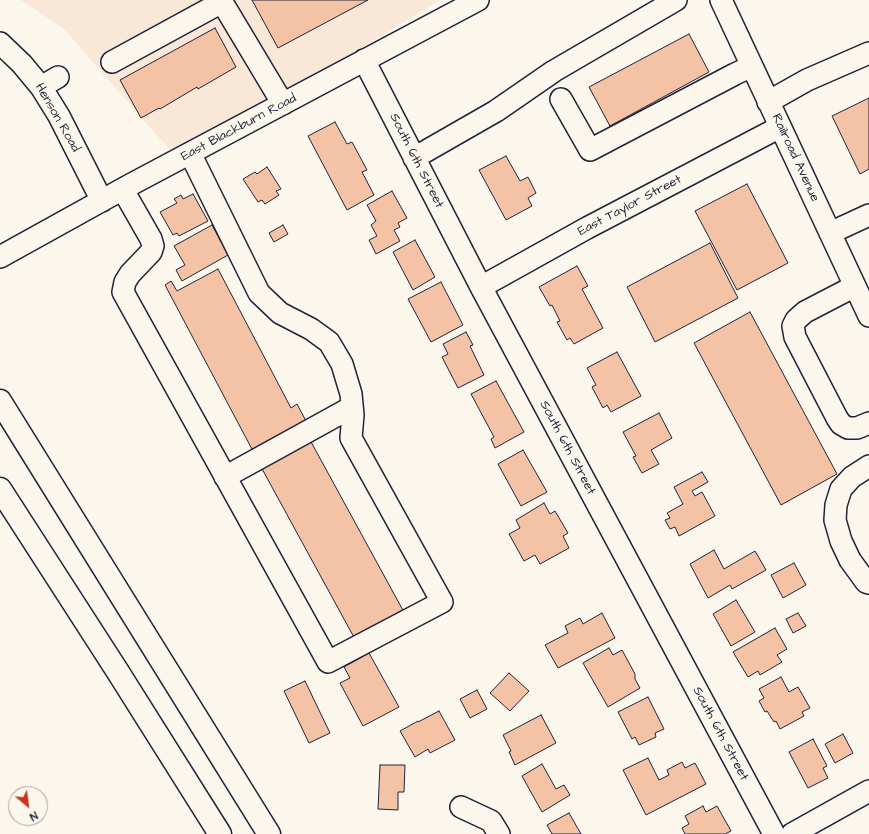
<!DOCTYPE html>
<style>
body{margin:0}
#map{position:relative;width:869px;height:834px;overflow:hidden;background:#fbf7ec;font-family:"Architects Daughter",sans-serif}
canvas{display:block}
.north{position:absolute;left:8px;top:786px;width:40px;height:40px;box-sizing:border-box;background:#fbf7ec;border:1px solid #a4a2a5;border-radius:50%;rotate:151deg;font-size:11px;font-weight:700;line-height:16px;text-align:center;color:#22223b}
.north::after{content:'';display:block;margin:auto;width:14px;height:18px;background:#c8321e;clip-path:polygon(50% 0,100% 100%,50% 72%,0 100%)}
</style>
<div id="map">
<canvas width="869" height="834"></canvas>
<div class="north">N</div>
</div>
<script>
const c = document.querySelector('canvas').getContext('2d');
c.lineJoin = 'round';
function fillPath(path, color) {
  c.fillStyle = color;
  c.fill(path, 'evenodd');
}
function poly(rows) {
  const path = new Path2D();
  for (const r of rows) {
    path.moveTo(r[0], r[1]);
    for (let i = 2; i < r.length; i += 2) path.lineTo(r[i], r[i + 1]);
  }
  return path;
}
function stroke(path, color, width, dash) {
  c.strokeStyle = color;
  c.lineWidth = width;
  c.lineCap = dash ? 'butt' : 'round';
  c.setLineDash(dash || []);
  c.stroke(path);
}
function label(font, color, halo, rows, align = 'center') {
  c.font = font + ' "Architects Daughter",sans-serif';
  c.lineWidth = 3;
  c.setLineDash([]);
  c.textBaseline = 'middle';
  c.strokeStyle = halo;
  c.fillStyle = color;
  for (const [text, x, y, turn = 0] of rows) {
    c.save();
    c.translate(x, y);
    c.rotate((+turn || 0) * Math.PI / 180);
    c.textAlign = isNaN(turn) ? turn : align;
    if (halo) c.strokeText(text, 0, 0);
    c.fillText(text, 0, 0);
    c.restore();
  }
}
fillPath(poly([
 [21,0,440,0,178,159,64,29]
]), '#f9e7d7');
const building = poly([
 [252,0,368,0,278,48,252,0],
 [215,28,236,67,198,89,197,87,160,109,159,108,141,118,120,80,215,28],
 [689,34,709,72,610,126,589,87,689,34],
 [869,98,869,169,860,174,832,116,869,98],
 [335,122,347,144,352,142,367,170,362,172,374,195,347,210,308,136,335,122],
 [506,156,520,181,528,177,536,193,528,198,532,206,506,220,479,170,506,156],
 [267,167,281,189,276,191,279,195,265,204,262,200,258,202,243,179,255,172,257,174,267,167],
 [747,184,788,263,737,290,695,211,747,184],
 [392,191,407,218,398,223,400,227,394,230,400,241,376,254,369,240,377,236,371,225,376,221,367,205,392,191],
 [193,194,208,221,179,236,177,233,173,235,160,212,177,203,174,199,181,195,183,199,193,194],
 [212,225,228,255,182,281,176,270,185,265,174,246,212,225],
 [283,225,288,234,274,242,269,233,283,225],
 [415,240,435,277,413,290,393,252,415,240],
 [710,243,738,298,655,342,627,287,710,243],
 [577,266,588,286,582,289,603,328,574,344,570,338,567,340,557,322,560,321,552,305,550,306,539,287,577,266],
 [218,269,291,408,297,404,306,421,254,453,165,285,171,281,177,291,218,269],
 [441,282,463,325,431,342,408,299,441,282],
 [750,312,837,474,781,505,694,343,750,312],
 [466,332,473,345,470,346,484,375,458,388,442,357,448,354,443,344,466,332],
 [617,352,641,396,611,412,607,405,603,408,592,387,596,385,587,368,617,352],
 [496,381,524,432,495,448,491,439,494,437,471,394,496,381],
 [659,413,672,438,651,450,659,464,642,473,633,457,636,456,623,432,659,413],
 [310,440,405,614,356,641,261,467,310,440],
 [523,450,547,492,521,506,498,464,523,450],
 [702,472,708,482,692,491,695,496,702,492,715,516,679,536,675,527,670,529,665,520,670,518,667,513,683,504,674,487,702,472],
 [544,503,550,514,555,511,568,533,563,536,569,548,540,564,535,555,524,561,509,534,520,528,516,520,544,503],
 [714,550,724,569,755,551,766,570,732,589,730,585,708,598,690,564,714,550],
 [794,563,806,585,783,598,771,575,794,563],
 [736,600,755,632,731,646,713,614,736,600],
 [602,613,615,638,558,668,545,645,568,633,565,626,580,618,583,624,602,613],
 [798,613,806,626,793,633,786,619,798,613],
 [775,628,787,649,777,655,782,662,760,675,758,671,748,677,733,652,775,628],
 [609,648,613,655,622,650,635,674,635,679,640,688,608,707,583,663,609,648],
 [369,653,399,707,363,726,340,683,350,678,344,667,369,653],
 [509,673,529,691,510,711,490,693,509,673],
 [781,677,789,692,798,687,810,708,802,712,804,716,780,729,776,721,774,722,767,711,765,712,759,701,764,698,759,689,781,677],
 [305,681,330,733,309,743,284,691,305,681],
 [477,690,487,709,470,718,460,699,477,690],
 [648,697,664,729,655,733,656,737,639,745,635,737,632,739,618,712,648,697],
 [439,711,455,740,430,753,428,749,415,757,400,731,418,721,418,722,439,711],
 [541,715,556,743,515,765,509,752,511,751,503,735,541,715],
 [843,734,853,753,835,763,825,744,843,734],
 [813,739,827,766,823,768,828,778,808,788,789,752,813,739],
 [648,758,659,780,669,775,667,770,682,762,685,768,695,763,706,784,646,815,623,770,648,758],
 [542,764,556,789,564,785,570,795,542,812,522,776,542,764],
 [380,765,405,765,404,792,398,792,398,810,378,809,380,765],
 [703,806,706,812,717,806,731,831,725,834,685,834,682,828,689,824,685,816,703,806],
 [569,813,581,834,552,834,547,825,569,813]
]);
fillPath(building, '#f4c2a5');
stroke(building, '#22223b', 1);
const minor = poly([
 [721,0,869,316],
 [0,43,22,64,41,87,59,116,102,201],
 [364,60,481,287,774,834],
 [112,62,222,2,283,104],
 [41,87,58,77],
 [561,99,590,150,735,74,752,66],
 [768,102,807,80,869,53],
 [414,158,496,111,554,71,676,0],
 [123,190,151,239,153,246,151,252,130,274,125,282,123,292,328,662,442,602,351,438,353,415,351,394,342,364,329,342,311,329,280,313,259,293,190,153],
 [830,233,869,215],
 [0,257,130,185,478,0],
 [855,286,805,312,796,320,793,326,795,337,837,418,841,424,848,428,857,428,869,423],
 [481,287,587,228,780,127],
 [869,466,852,477,841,489,836,505,835,520,841,541,850,560,866,582,869,583],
 [225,477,352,407],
 [461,807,491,821,499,834],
 [792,834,869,791]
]);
const highway = poly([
 [0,401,269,834],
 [0,489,118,672,220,834]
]);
stroke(minor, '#22223b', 24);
stroke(highway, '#22223b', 25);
stroke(minor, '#fbf7ec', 21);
stroke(highway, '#fbf7ec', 22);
label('13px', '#22223b', '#fbf7ec', [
 ["Henson Road",57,118,60],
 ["East Blackburn Road",239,128,-28],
 ["Railroad Avenue",795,158,65],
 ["South 6th Street",416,161,63],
 ["East Taylor Street",630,206,-28],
 ["South 6th Street",567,448,62],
 ["South 6th Street",720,734,62]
]);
</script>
